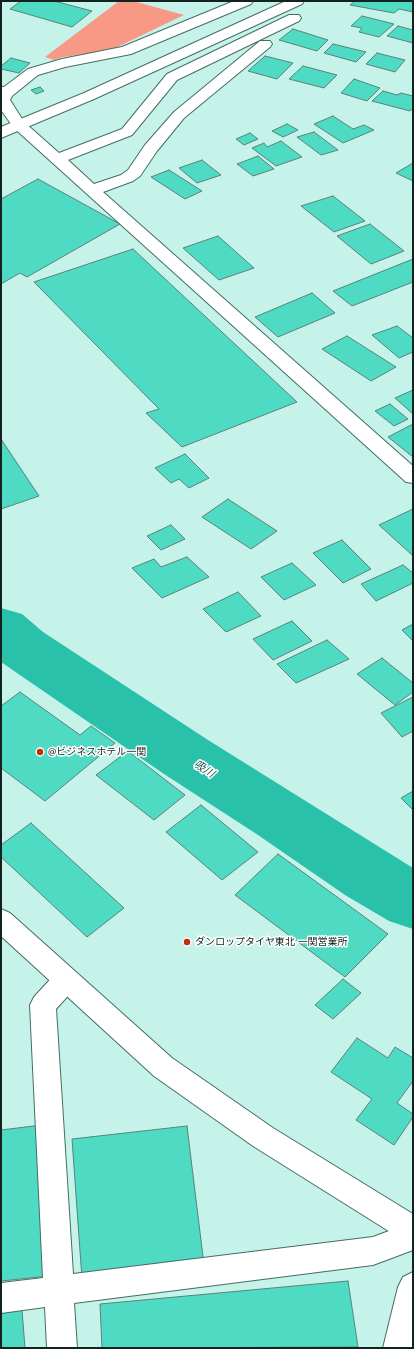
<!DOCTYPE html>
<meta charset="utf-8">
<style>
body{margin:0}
#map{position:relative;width:414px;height:1349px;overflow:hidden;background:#c6f3e9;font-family:"Public Sans",sans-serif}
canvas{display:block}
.frame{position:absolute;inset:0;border:2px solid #11221f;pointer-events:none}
</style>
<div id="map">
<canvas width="414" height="1349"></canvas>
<div class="frame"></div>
</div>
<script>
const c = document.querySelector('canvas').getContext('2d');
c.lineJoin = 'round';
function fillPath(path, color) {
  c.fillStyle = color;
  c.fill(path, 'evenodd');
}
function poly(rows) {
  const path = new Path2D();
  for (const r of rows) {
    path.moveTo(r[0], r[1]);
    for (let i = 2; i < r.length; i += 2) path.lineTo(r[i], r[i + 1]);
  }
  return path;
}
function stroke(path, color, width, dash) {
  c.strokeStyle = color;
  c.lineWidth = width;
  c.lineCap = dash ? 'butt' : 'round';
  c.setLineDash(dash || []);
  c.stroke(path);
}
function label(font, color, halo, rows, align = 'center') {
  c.font = font + ' "Public Sans","Noto Sans JP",sans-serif';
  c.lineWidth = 3;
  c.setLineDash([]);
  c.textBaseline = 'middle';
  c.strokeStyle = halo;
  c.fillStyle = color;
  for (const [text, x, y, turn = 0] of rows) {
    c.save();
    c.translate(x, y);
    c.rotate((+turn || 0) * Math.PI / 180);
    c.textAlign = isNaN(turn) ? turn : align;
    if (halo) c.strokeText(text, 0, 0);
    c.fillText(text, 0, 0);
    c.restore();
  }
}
fillPath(poly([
 [119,1,133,1,184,15,111,50,63,57,54,60,45,57]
]), '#f89985');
fillPath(poly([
 [1,608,22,614,43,632,208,740,413,868,413,929,389,921,345,895,258,835,164,774,1,662,1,608]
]), '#2ac1ab');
const building = poly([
 [21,1,54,1,92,11,72,27,10,9,21,1],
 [355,1,413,1,413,12,399,9,394,13,350,5,355,1],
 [362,16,394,24,379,37,359,32,362,28,351,26,362,16],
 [398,26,413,30,413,43,387,36,398,26],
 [293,29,328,40,317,51,279,40,293,29],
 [333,44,366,52,356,62,324,53,333,44],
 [377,53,405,60,395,72,366,64,377,53],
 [265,56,293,63,277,79,248,71,265,56],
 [11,58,30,63,19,73,1,69,1,66,11,58],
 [303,66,337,75,324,88,289,79,303,66],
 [354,79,380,88,367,101,341,93,354,79],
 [40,87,44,91,36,94,31,90,40,87],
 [383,91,397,95,401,93,413,96,413,108,410,111,372,101,383,91],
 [333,116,353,129,364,125,374,130,343,143,314,124,333,116],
 [287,124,298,130,283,137,272,131,287,124],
 [314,132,338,150,321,155,297,137,314,132],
 [250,133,258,139,244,145,236,139,250,133],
 [281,141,302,157,276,166,252,148,264,143,267,147,281,141],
 [258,156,274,169,253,176,237,164,258,156],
 [202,160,221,175,197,183,179,168,202,160],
 [413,163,413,181,396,173,413,163],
 [169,170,202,191,185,199,151,177,169,170],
 [38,179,120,224,27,277,20,273,1,284,1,199,38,179],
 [333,196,365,221,334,232,301,206,333,196],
 [370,224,404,251,371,264,337,236,370,224],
 [218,236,254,268,219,280,183,248,218,236],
 [133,249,297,402,182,447,146,413,159,409,34,282,133,249],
 [413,259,413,282,352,306,333,291,413,259],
 [312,293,335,313,278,337,255,317,312,293],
 [397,326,413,338,413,352,399,358,372,335,397,326],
 [347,336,396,367,371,381,322,349,347,336],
 [413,390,413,414,395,398,413,390],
 [390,404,408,419,394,426,375,411,390,404],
 [413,424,413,457,388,437,413,424],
 [1,439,39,496,1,509,1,439],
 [185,454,209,478,189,488,179,479,171,483,155,468,185,454],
 [228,499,277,531,251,549,202,517,228,499],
 [413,509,413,554,412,555,379,525,413,509],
 [171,525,185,539,161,550,147,536,171,525],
 [342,540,371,569,343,583,313,553,342,540],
 [187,557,209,577,162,598,132,568,154,559,161,567,187,557],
 [292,563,316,585,284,600,261,577,292,563],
 [403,565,413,573,413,583,376,601,361,584,403,565],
 [238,592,261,616,226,632,203,609,238,592],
 [292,621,312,641,273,660,253,639,292,621],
 [413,624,413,639,412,640,402,630,413,624],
 [327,640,349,659,296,683,277,664,327,640],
 [382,658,413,683,413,692,395,705,357,674,382,658],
 [20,692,80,735,91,726,115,743,45,801,1,768,1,706,20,692],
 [413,697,413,731,402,737,381,713,413,697],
 [128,751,185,795,154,820,96,775,128,751],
 [413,791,413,810,401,798,413,791],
 [201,805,258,852,222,880,166,832,201,805],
 [31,823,124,908,87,937,1,857,1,845,31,823],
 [278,854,388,934,345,977,235,895,278,854],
 [343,979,361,993,333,1019,315,1005,343,979],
 [357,1038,388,1058,395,1047,413,1058,413,1081,397,1103,413,1114,413,1117,394,1145,356,1120,372,1099,331,1072,357,1038],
 [42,1125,49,1276,1,1281,1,1130,42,1125],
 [187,1126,204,1265,82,1279,72,1139,187,1126],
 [348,1281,358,1347,102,1348,100,1304,348,1281],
 [22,1310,25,1348,1,1348,1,1313,22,1310]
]);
fillPath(building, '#4fdbc3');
stroke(building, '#588279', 1);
const minor = poly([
 [234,1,253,1,251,4,131,54,65,67,38,75,12,96,10,100,24,122,59,153,122,129,167,74,289,15,299,15,301,18,299,21,177,80,132,135,68,160,94,184,121,175,128,170,145,145,174,112,260,41,270,41,272,44,270,47,184,118,157,151,140,176,133,181,103,192,413,466,413,483,406,482,14,128,1,110,1,87,4,87,28,69,62,59,122,47,234,1],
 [66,969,75,972,79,980,75,988,56,1009,73,1274,373,1237,413,1222,413,1250,373,1265,74,1303,77,1348,47,1348,45,1307,1,1313,1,1283,43,1278,30,1005,34,997,57,972,66,969],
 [413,1272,413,1348,383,1348,398,1287,403,1277,413,1272]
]);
const tertiary = poly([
 [286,1,304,1,302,4,94,99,1,138,1,127,84,93,286,1],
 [1,909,10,913,172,1058,273,1128,413,1214,413,1244,403,1240,253,1146,154,1076,1,936,1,909]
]);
stroke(minor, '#446d65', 2);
stroke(tertiary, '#446d65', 2);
fillPath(minor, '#fff');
fillPath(tertiary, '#fff');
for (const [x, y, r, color] of [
 [40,752,4,"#bc3016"],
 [187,942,4,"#bc3016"]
]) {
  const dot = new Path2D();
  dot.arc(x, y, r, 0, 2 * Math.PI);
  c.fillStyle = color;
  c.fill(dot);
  stroke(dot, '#fff', 1.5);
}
label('10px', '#11221f', '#fff', [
 ["@ビジネスホテル一関",48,752],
 ["ダンロップタイヤ東北 一関営業所",195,942]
], 'left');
label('italic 11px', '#215a50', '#fff', [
 ["吸川",204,769,33]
]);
</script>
